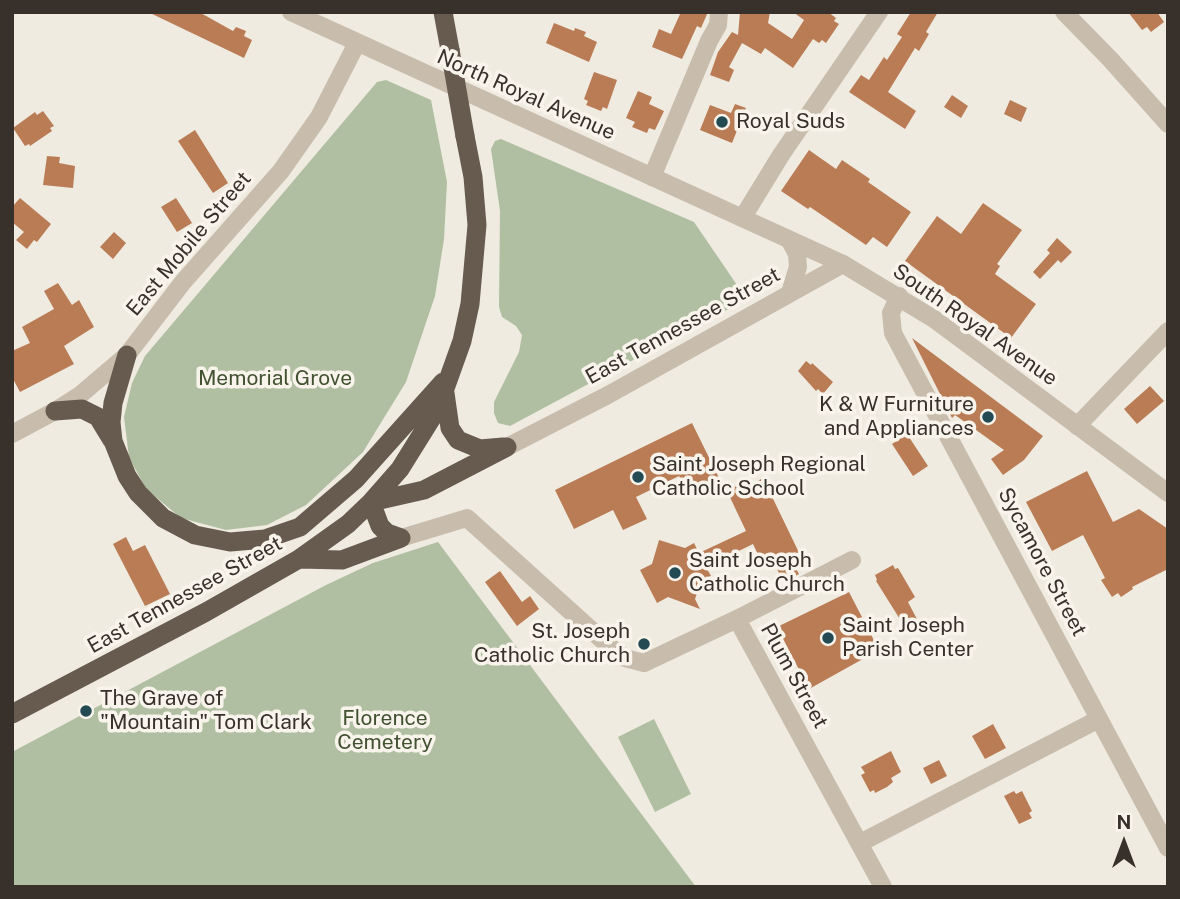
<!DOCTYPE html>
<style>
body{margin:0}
#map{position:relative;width:1180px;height:899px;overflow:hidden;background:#f0ebe0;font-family:"Public Sans",sans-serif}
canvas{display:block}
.frame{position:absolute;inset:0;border:14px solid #37302b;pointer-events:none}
.north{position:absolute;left:1089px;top:808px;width:70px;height:70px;-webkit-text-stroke:5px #f8f4ec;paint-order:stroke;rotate:0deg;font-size:19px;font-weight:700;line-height:28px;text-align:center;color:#37302b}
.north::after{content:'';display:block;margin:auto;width:24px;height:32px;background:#37302b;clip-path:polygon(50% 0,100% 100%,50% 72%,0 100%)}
</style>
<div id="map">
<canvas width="1180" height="899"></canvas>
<div class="frame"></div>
<div class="north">N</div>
</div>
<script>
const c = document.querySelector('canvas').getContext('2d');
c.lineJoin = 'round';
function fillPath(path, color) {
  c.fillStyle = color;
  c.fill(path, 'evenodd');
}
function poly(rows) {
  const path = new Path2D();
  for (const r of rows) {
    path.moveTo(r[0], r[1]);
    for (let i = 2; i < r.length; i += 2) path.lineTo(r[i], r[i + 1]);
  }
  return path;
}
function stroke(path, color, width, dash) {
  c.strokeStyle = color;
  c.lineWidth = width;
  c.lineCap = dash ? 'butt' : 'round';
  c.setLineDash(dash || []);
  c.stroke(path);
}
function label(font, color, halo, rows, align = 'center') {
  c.font = font + ' "Public Sans",sans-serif';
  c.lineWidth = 7;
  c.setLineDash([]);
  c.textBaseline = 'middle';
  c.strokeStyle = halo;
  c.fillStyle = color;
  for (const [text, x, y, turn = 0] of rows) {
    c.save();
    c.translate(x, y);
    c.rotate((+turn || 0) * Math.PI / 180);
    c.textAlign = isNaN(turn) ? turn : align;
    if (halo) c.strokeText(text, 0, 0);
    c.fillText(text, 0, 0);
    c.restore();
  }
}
fillPath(poly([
 [386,80,431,100,447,182,444,239,435,296,406,382,363,452,306,505,267,525,226,530,181,518,146,489,129,457,124,417,132,383,145,356,377,82],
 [501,139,694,222,737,285,737,299,732,307,510,426,498,423,494,413,494,402,519,352,522,335,516,326,502,317,499,307,500,211,491,149,495,141],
 [438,542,696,887,12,887,12,752,326,585,373,563],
 [654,719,691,794,655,812,618,737]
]), '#b0bea1');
fillPath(poly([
 [148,12,199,12,233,31,236,27,246,31,244,36,252,40,244,58],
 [681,12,708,12,701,28,697,26,682,59,652,47,659,29,671,34],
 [740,12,770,12,768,23,792,39,804,20,793,12,828,12,836,18,834,21,839,24,826,43,822,40,819,43,813,39,793,68,765,48,761,54,742,43,729,67,734,70,729,82,710,75,718,52,732,32,738,35],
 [911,12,938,12,926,32,929,34,919,51,915,48,888,92,916,111,905,129,849,92,861,75,869,80,884,57,887,60,902,37,897,34],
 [1128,12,1157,12,1164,22,1151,32,1147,27,1142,30],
 [554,23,574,31,575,28,586,32,584,36,597,42,589,62,546,43],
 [594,72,617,80,607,109,603,107,601,111,586,105,588,101,584,99],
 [638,91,652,97,649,104,664,111,655,130,649,128,647,133,632,127,635,122,626,118],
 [952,95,968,106,961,118,944,107],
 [1010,100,1027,108,1021,122,1004,114],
 [735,104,746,108,732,143,700,130,710,105,731,113],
 [43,111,54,126,50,128,52,131,30,146,29,144,25,146,13,128,35,112,37,115],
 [195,130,228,183,213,193,178,141],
 [809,150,836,169,842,160,870,179,868,182,911,212,887,247,873,237,866,245,810,207,808,209,781,191],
 [47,156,60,157,59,163,75,166,73,188,43,185],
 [20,198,51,224,37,242,34,240,27,249,16,240,24,232,12,222,12,207],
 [176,198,192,223,177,232,161,207],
 [983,203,1022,230,997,264,1000,266,995,274,1036,304,1011,338,905,261,937,216,961,234],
 [114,232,126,243,113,259,100,247],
 [1057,238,1072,252,1061,263,1058,260,1040,279,1033,272,1050,253,1047,250],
 [58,283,72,305,79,300,94,327,64,346,74,364,20,392,12,377,12,351,30,343,22,327,54,309,44,291],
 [912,338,1043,436,1024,460,1003,475,991,459,1004,450,955,415,952,418],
 [806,361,811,365,812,363,833,382,823,394,818,389,816,391,798,371],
 [1150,386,1164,401,1137,424,1124,409],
 [692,423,720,480,689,495,679,476,636,497,647,519,623,530,613,510,574,529,555,490],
 [907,434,928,466,913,476,892,444],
 [1087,471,1113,522,1139,509,1168,529,1168,569,1132,587,1133,589,1121,597,1118,593,1112,597,1101,580,1105,578,1083,535,1052,551,1026,502],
 [763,478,804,563,795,567,799,574,783,582,774,562,764,567,753,544,706,567,711,576,701,582,695,599,700,609,668,597,657,603,640,570,652,564,659,540,685,548,694,543,699,553,746,531,727,491,746,481,749,486],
 [126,537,133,551,145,545,170,594,145,606,113,544],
 [893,565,895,569,898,568,915,597,908,602,920,625,908,632,876,581,877,580,875,575],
 [500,571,522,602,530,596,539,609,517,626,485,582],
 [849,592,879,650,809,689,777,627],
 [993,724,1006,748,985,759,972,736],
 [891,751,901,772,891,778,893,782,887,787,875,793,874,790,870,792,861,775,865,773,861,767],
 [939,760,947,776,931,784,923,768],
 [1014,791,1016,794,1022,791,1032,811,1029,813,1032,818,1019,824,1004,796]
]), '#b97c55');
stroke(poly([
 [1064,12,1110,59,1168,124],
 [652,177,709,41,718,25,719,12],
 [743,217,781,155,879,12],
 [899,296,891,313,893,333,1168,848],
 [1077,426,1168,331],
 [507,447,608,395,843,264],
 [401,538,467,518,609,646,625,658,644,663,737,619,852,560],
 [737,619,883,887],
 [860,843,1099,719]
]), '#c8bdad', 18);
stroke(poly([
 [291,12,843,264,934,319,1168,493],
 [789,239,797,254,798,267,790,293],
 [12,434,55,411,80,395,127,355,183,282,281,171,319,117,357,43]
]), '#c8bdad', 18);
stroke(poly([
 [443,12,450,50],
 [127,355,113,403,111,422,113,441,127,476,138,493,163,518,195,535,230,542,265,539,300,527,356,479,443,382],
 [445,393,450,428,458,440,480,449,503,447],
 [55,411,82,409,98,417,112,440],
 [371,502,424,490,507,447],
 [371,502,380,526,387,533,401,538],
 [299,559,342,560,401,538],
 [12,714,206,612,299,559,348,524,371,502,400,469,438,408,462,341,470,304,477,225,473,177,465,136]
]), '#675b50', 19);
stroke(poly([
 [450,50,465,136]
]), '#675b50', 19);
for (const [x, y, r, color] of [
 [722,122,7,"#244a54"],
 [988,417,7,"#244a54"],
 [638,477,7,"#244a54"],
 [675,573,7,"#244a54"],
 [828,638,7,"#244a54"],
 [644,644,7,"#244a54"],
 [86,711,7,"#244a54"]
]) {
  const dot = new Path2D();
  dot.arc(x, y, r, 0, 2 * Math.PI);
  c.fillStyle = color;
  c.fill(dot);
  stroke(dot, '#f8f4ec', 2.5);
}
label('21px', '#37302b', '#f8f4ec', [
 ["North Royal Avenue",526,95,24],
 ["East Mobile Street",189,244,-50],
 ["South Royal Avenue",975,325,35],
 ["East Tennessee Street",683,326,-29],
 ["Sycamore Street",1042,562,62],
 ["East Tennessee Street",185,595,-29],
 ["Plum Street",794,676,61]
]);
label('21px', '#37302b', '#f8f4ec', [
 ["Royal Suds",736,122],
 ["K & W Furniture",974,405,"right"],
 ["and Appliances",974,429,"right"],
 ["Saint Joseph Regional",652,465],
 ["Catholic School",652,489],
 ["Saint Joseph",689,561],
 ["Catholic Church",689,585],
 ["Saint Joseph",842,626],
 ["Parish Center",842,650],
 ["St. Joseph",630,632,"right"],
 ["Catholic Church",630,656,"right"],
 ["The Grave of",100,699],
 ["\"Mountain\" Tom Clark",100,723]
], 'left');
label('21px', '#425231', '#f8f4ec', [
 ["Memorial Grove",275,379],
 ["Florence",385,719],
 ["Cemetery",385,743]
]);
</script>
